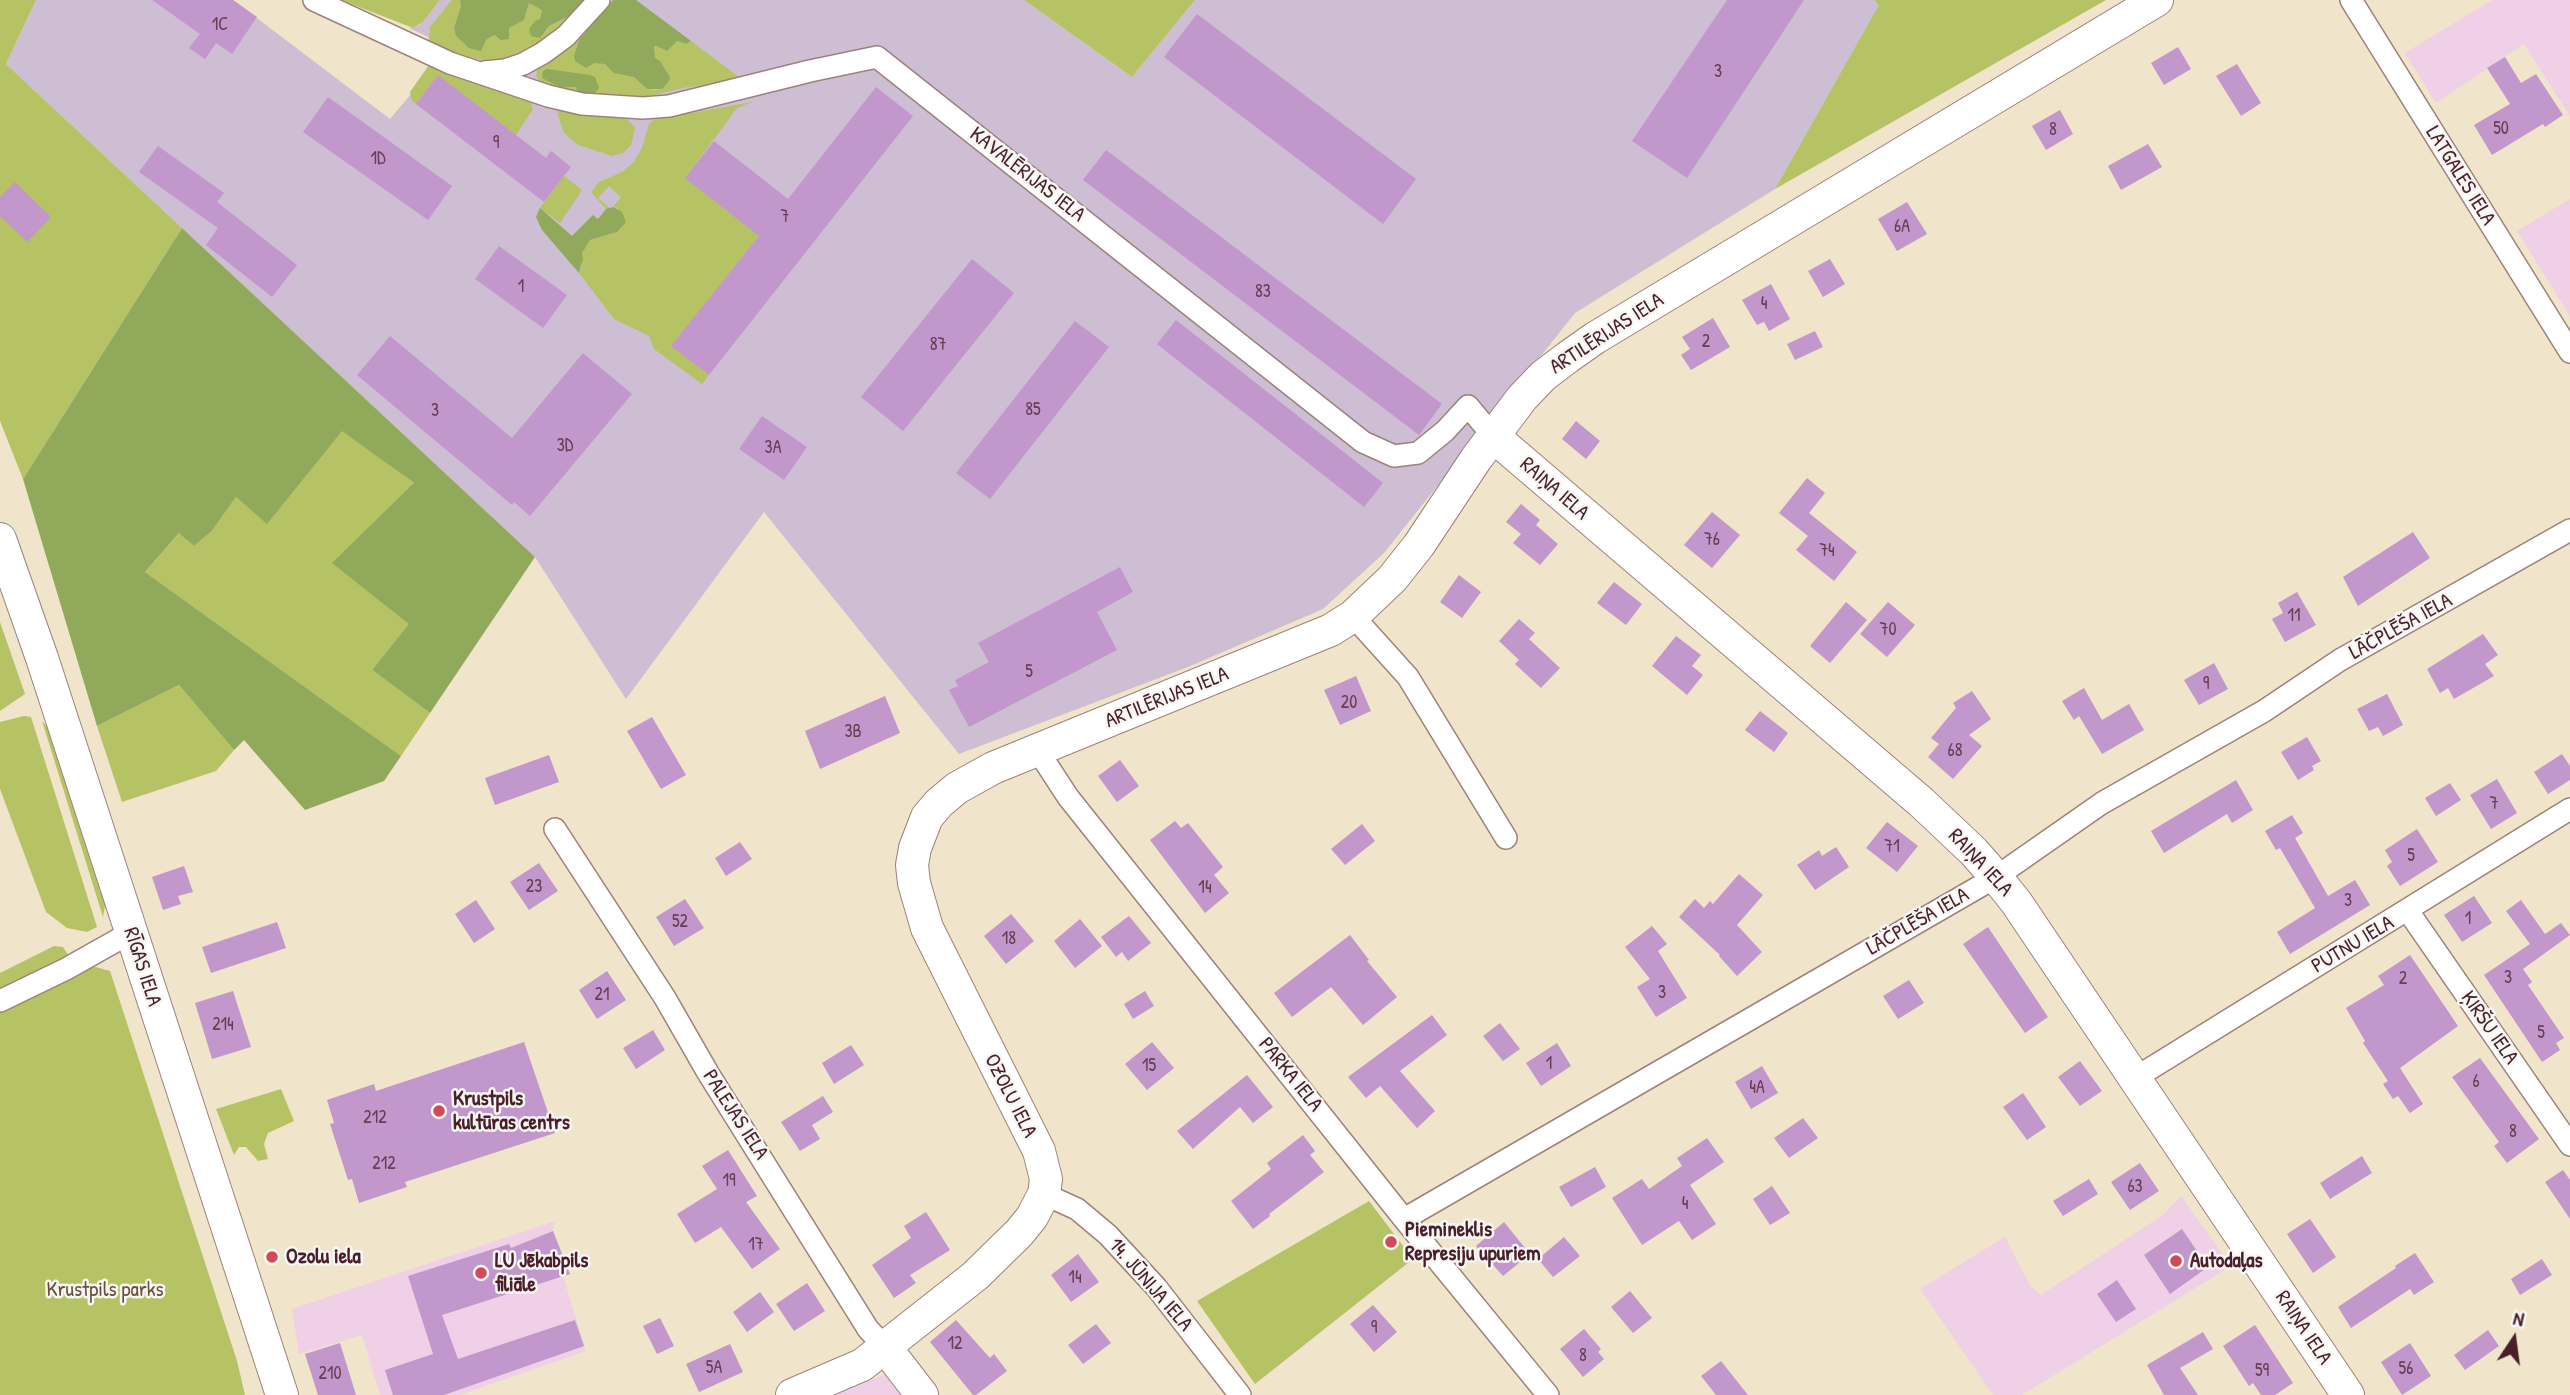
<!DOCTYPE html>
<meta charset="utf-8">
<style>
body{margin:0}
#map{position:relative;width:2570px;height:1395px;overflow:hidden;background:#f0e4ca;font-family:"Patrick Hand",sans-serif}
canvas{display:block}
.north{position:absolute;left:2479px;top:1304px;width:70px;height:70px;-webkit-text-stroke:5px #f6f6f2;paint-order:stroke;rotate:13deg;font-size:19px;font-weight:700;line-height:28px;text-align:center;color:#4a1f2b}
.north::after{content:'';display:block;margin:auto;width:24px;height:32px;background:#4a1f2b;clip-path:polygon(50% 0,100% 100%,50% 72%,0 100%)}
</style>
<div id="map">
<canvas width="2570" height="1395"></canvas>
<div class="north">N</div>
</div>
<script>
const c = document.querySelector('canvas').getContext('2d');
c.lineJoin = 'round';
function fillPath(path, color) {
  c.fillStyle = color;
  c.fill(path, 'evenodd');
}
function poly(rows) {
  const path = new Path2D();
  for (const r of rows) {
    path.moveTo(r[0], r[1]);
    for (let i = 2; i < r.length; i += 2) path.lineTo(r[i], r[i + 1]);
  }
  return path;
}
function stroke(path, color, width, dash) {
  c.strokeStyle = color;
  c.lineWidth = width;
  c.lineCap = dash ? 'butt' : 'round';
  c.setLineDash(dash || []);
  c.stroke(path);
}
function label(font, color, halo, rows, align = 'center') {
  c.font = font + ' "Patrick Hand",sans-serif';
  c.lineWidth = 5;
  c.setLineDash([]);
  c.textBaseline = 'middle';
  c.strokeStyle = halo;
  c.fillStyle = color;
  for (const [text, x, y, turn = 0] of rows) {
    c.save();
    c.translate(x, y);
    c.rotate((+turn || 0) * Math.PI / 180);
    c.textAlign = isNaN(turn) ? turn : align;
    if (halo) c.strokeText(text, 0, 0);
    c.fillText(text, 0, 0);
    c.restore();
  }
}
fillPath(poly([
 [2492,0,2570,0,2570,116,2524,44,2436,103,2405,53],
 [2570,199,2570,316,2517,231],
 [2181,1196,2231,1266,2022,1395,1993,1395,1920,1289,2005,1237,2030,1286,2041,1295,2163,1215],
 [555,1221,551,1237,586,1351,460,1395,380,1395,362,1335,299,1354,292,1309],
 [885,1374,901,1395,835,1395]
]), '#efd0e7');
fillPath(poly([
 [36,0,233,0,390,119,433,68,428,37,409,28,418,26,423,22,440,0,1024,0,1132,77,1195,0,1874,0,1880,4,1775,189,1575,313,1384,553,1323,609,1188,667,959,754,764,512,626,699,535,557,6,64]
]), '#cdbed3');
fillPath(poly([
 [0,0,36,0,6,64,182,228,23,479,0,421],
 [341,0,440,0,423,22,413,28],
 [452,0,460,0,461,6,454,28,456,36,486,40,494,35,497,38,526,15,529,3,540,7,542,10,540,19,546,32,549,26,577,12,543,40,530,48,500,59,485,60,455,54,429,42,430,27],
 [1024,0,1195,0,1132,77],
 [1874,0,2106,0,1775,189,1879,5],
 [579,40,576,48,594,62,605,64,634,77,647,89,655,90,662,89,668,73,655,58,654,46,672,45,677,41,686,44,691,41,739,77,716,84,682,88,651,96,627,100,605,99,542,85,536,76,538,69,556,58],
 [429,65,450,75,532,99,531,104,533,109,516,135,438,76,416,104,411,99,410,92],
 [752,102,737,108,686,177,759,236,672,346,709,375,702,384,654,349,649,336,614,319,579,273,582,267,581,253,590,240,612,234,618,208,613,207,621,197,609,186,598,198,611,209,606,209,591,192,599,182,622,172,633,163,642,148,649,124,659,116,692,113],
 [559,107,624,116,635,128,631,145,623,153,612,156,578,145,564,133,558,116],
 [564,176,582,190,560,223,540,208],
 [342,430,414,483,409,625,372,670,430,713,401,756,145,572,180,532,194,546,212,531,236,497,267,523],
 [0,622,25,694,0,711],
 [179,685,234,750,216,771,122,802,97,726],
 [24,716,31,717,97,927,87,932,67,928,46,912,0,789,0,722],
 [42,721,51,731,104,893,105,906,103,917],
 [54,946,63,947,70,958,0,997,0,973],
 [88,965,110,971,237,1361,245,1395,0,1395,0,1005],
 [281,1089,294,1121,268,1133,264,1144,268,1159,258,1161,246,1147,239,1147,234,1155,216,1109],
 [1369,1201,1413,1259,1255,1384,1197,1301]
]), '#b5c365');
fillPath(poly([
 [460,0,586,0,577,12,549,26,540,38,531,36,529,29,535,21,540,19,542,10,529,3,524,20,509,28,509,39,501,40,494,35,486,40,481,51,469,48,456,36,454,28,461,6],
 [613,0,636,0,691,41,686,44,677,41,667,51,657,46,654,46,655,58,660,61,670,77,669,81,662,89,647,89,634,77,614,73,605,64,594,63,586,68,575,61,574,56,579,40],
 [547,69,590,75,595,77,599,88,593,95,579,92,575,87,560,87,542,78,543,71],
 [613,207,622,212,626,222,617,232,590,240,582,253,583,259,579,273,542,230,536,217,540,208,572,236,593,215,598,219,606,209],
 [182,228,535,557,430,713,372,670,409,624,332,563,414,483,342,431,267,524,236,497,212,531,194,546,179,533,145,572,401,756,384,781,305,810,244,740,234,750,179,685,97,726,23,479]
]), '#90a95a');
fillPath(poly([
 [152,0,233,0,257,17,232,54,216,43,205,59,189,48,200,34],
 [1727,0,1804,0,1687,178,1632,141],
 [1197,14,1416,179,1383,224,1164,57],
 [2178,47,2191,69,2164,85,2151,63],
 [2505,57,2521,83,2536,74,2563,115,2545,127,2543,124,2492,155,2474,125,2510,104,2487,68],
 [2237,64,2261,103,2241,116,2216,76],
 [438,75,546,158,551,151,571,167,544,202,416,104],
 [876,87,913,116,709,375,671,346,759,236,685,178,714,141,788,199],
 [328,97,452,186,428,220,303,132],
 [2060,110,2073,134,2046,150,2032,126],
 [2148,144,2162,167,2121,190,2108,166],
 [158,146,224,193,217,202,297,265,272,297,206,245,218,228,139,172],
 [1106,150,1442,404,1419,435,1083,180],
 [15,182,51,217,27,242,0,216,0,197],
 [1907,202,1927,234,1897,251,1878,219],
 [499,246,567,295,543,328,475,279],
 [972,259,1014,293,903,431,861,397],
 [1830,259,1845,284,1823,297,1808,271],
 [1771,284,1790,319,1769,331,1764,322,1757,325,1742,300],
 [1713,318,1730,347,1691,370,1681,355,1690,349,1682,337],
 [1176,320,1383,483,1364,507,1157,344],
 [1075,321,1109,347,990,499,956,473],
 [1815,331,1823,347,1795,360,1787,344],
 [390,336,512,438,583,353,632,394,530,516,514,502,512,505,357,375],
 [762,416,807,447,784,480,739,449],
 [1576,421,1600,441,1586,459,1562,439],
 [1807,478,1825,493,1809,513,1857,552,1834,581,1796,550,1808,536,1779,513],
 [1521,504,1540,520,1536,525,1558,544,1540,565,1513,543,1521,534,1506,522],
 [1712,512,1740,535,1712,568,1684,545],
 [2413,532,2430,558,2358,606,2343,577],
 [1120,567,1133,592,1097,612,1117,650,969,727,949,690,958,686,955,680,989,662,978,643],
 [1459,575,1481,592,1462,618,1440,602],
 [1614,582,1642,604,1626,625,1597,603],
 [2297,592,2316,625,2285,642,2272,619,2283,613,2278,603],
 [1846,602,1867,620,1830,663,1810,646],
 [1888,602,1915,625,1887,657,1860,634],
 [1519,619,1535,633,1529,639,1560,668,1541,688,1515,664,1519,660,1499,641],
 [2483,634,2498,655,2485,664,2494,676,2454,699,2448,688,2440,693,2427,669],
 [1676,636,1701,655,1692,666,1703,675,1687,695,1652,666],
 [2214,663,2228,689,2199,705,2184,680],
 [1356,676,1371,711,1340,725,1324,690],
 [2084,688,2102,720,2129,704,2144,730,2102,754,2079,716,2074,720,2062,701],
 [1972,691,1991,719,1969,735,1982,746,1953,779,1928,757,1939,744,1931,738,1956,708,1953,703],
 [2387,694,2403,725,2383,736,2378,727,2369,731,2357,709],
 [885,696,900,733,820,769,805,731],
 [1760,711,1788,733,1774,752,1745,730],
 [652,717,686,775,661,789,627,731],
 [2307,737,2321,761,2312,766,2314,770,2298,780,2281,752],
 [2562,754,2570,766,2570,780,2548,794,2534,772],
 [549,755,559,782,495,805,485,778],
 [1120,760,1139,786,1117,802,1098,776],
 [2497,779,2517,813,2491,829,2470,795],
 [2236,780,2253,810,2232,823,2227,814,2164,853,2151,831],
 [2450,783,2461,800,2436,816,2425,798],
 [2292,815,2303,833,2295,838,2328,896,2355,880,2370,905,2290,954,2277,932,2315,908,2280,848,2276,850,2265,831],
 [1175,821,1181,828,1188,823,1223,867,1214,875,1229,893,1205,913,1150,840],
 [1887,822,1918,846,1897,872,1866,848],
 [1362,824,1375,841,1345,865,1331,849],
 [2417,829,2438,862,2400,886,2387,866,2392,862,2385,850],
 [740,842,752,859,726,876,715,858],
 [1836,847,1849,867,1815,890,1797,865,1819,850,1822,856],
 [539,863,558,891,529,910,510,882],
 [184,866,193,892,178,896,181,904,163,910,152,877],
 [1739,874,1763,895,1737,925,1762,952,1737,976,1719,956,1720,955,1679,917,1695,899,1704,908,1710,901,1713,904],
 [2474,896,2492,923,2462,942,2444,915],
 [685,899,704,928,674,946,656,917],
 [476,900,495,929,474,943,455,914],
 [2521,900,2545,934,2561,923,2570,935,2523,969,2532,982,2528,985,2564,1038,2556,1043,2560,1050,2542,1062,2484,975,2530,944,2506,911],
 [1011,914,1034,941,1006,964,984,936],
 [1129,916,1151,943,1128,961,1122,952,1116,957,1101,937],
 [1080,919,1102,946,1075,968,1054,941],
 [277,922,286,948,211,973,202,947],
 [1652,926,1667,944,1658,951,1687,998,1656,1017,1637,987,1650,979,1625,947],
 [1988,927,2048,1017,2025,1033,1963,944],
 [1350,935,1369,960,1367,961,1397,997,1363,1025,1331,987,1292,1017,1274,993],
 [2410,955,2458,1026,2400,1068,2423,1104,2410,1113,2398,1096,2393,1099,2383,1084,2388,1081,2363,1043,2365,1041,2346,1008,2384,985,2378,976],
 [607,971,626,1000,597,1019,579,990],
 [1909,980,1924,1003,1898,1019,1883,996],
 [233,991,251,1047,212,1059,195,1003],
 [1145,991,1154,1006,1133,1019,1124,1004],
 [1432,1015,1447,1035,1400,1071,1435,1111,1417,1128,1380,1086,1366,1098,1348,1077],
 [1500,1023,1520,1049,1503,1061,1483,1036],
 [653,1030,665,1050,636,1069,623,1048],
 [524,1042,555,1133,405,1182,407,1187,359,1203,352,1179,348,1180,330,1124,334,1123,327,1100,374,1084,376,1091],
 [1152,1042,1174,1068,1147,1090,1125,1064],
 [1557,1043,1571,1066,1541,1086,1526,1063],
 [851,1045,864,1065,834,1084,822,1063],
 [2480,1058,2539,1139,2507,1163,2494,1146,2499,1142,2452,1077],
 [2080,1061,2102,1091,2080,1106,2058,1077],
 [1762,1066,1778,1093,1751,1109,1735,1082],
 [1247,1075,1273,1107,1253,1123,1240,1107,1193,1149,1177,1131],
 [2023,1093,2046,1127,2027,1140,2003,1107],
 [823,1096,833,1112,812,1125,820,1139,800,1151,781,1122],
 [1803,1118,1818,1138,1789,1158,1774,1138],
 [1303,1135,1315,1151,1310,1155,1324,1172,1269,1214,1270,1216,1253,1229,1231,1201,1271,1169,1267,1163],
 [1707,1138,1724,1162,1690,1185,1716,1224,1692,1240,1679,1221,1642,1245,1612,1198,1642,1179,1649,1189,1682,1166,1677,1158],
 [728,1150,757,1196,746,1202,780,1249,752,1269,721,1227,695,1243,677,1214,717,1189,702,1166],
 [2362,1156,2372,1173,2330,1199,2320,1183],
 [2140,1163,2159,1191,2130,1210,2111,1182],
 [1595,1167,1606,1187,1571,1207,1559,1187],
 [2563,1170,2570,1180,2570,1219,2545,1182],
 [2089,1179,2098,1194,2063,1216,2053,1201],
 [1772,1186,1790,1213,1770,1225,1753,1199],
 [926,1212,950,1250,910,1275,916,1283,894,1298,872,1265,911,1238,904,1226],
 [2310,1219,2336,1257,2313,1273,2287,1234],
 [1504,1222,1530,1254,1503,1276,1476,1246],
 [2182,1229,2208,1267,2170,1294,2144,1255],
 [553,1231,570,1274,442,1315,458,1359,575,1320,584,1346,444,1395,393,1395,385,1370,433,1354,408,1276,509,1244,511,1248],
 [1564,1237,1580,1256,1553,1277,1538,1259],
 [2415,1253,2434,1282,2414,1295,2410,1289,2351,1328,2338,1307,2396,1268,2395,1266],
 [1078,1254,1099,1282,1071,1302,1051,1275],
 [2542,1259,2552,1275,2520,1295,2511,1279],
 [2117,1280,2136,1309,2116,1322,2097,1294],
 [807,1283,825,1311,794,1331,776,1304],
 [1630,1291,1652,1318,1633,1333,1611,1307],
 [760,1292,774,1312,747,1332,733,1312],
 [1373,1305,1397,1332,1374,1352,1350,1324],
 [660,1318,674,1346,657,1354,643,1326],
 [956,1320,990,1358,994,1354,1007,1371,976,1395,973,1395,930,1342],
 [1096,1324,1111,1343,1083,1364,1068,1345],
 [2255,1325,2293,1383,2275,1395,2261,1395,2253,1383,2249,1386,2223,1346],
 [1584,1329,1601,1349,1598,1352,1604,1359,1583,1377,1560,1349],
 [2488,1330,2499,1346,2465,1370,2454,1355],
 [2203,1332,2213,1349,2180,1368,2198,1395,2164,1395,2147,1365],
 [340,1343,356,1395,318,1395,305,1354],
 [2410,1343,2431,1376,2402,1395,2381,1362],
 [730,1344,743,1372,699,1392,686,1364],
 [1721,1361,1748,1395,1716,1395,1701,1376]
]), '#c297cc');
const street = poly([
 [314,0,450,63,548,96,582,104,643,108,669,106,810,71,877,57,1363,442,1394,456,1418,453,1445,431,1468,406,1493,436],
 [2351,0,2570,352],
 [484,72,505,70,523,64,543,53,566,36,599,0],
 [1353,616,1408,677,1506,838],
 [1038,751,1068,797,1404,1219,1548,1395],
 [555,829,665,998,708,1073,868,1329,885,1347],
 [2408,911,2570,1145],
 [0,1001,66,969,130,933],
 [2135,1078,2570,809],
 [1044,1194,1077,1209,1108,1235,1156,1287,1240,1395],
 [1404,1219,1996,877,2102,803,2264,711,2340,660,2570,530]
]);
const secondary = poly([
 [1493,436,1921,802,1973,851,1996,877,2016,902,2348,1395],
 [0,539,42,658,282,1395],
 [885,1347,922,1395],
 [792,1395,862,1365,975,1276,1019,1233,1032,1217,1044,1194,1046,1179,1039,1151,927,928,914,883,912,865,915,848,927,817,939,803,957,788,993,768,1331,630,1353,616,1392,579,1419,545,1476,459,1522,398,1543,376,1568,357,1595,338,2157,0]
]);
stroke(street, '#9d827a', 24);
stroke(secondary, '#9d827a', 34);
stroke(street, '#fff', 21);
stroke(secondary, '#fff', 32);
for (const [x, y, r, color] of [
 [439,1111,7,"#d1495b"],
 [1391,1242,7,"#d1495b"],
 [272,1257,7,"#d1495b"],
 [2176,1261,7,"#d1495b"],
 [481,1273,7,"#d1495b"]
]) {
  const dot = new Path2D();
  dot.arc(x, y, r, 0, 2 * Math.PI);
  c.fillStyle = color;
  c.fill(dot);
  stroke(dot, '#f6f6f2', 2.5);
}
label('18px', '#683d53', null, [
 ["1C",220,25],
 ["3",1718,72],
 ["50",2501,129],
 ["8",2053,130],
 ["9",496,143],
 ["1D",378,159],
 ["7",785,217],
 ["6A",1902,227],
 ["1",521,287],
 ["83",1263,292],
 ["4",1764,304],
 ["2",1706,342],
 ["87",938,345],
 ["85",1033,410],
 ["3",435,411],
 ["3D",565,446],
 ["3A",773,448],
 ["76",1712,540],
 ["74",1827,551],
 ["11",2294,616],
 ["70",1888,630],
 ["5",1029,672],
 ["9",2206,684],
 ["20",1349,703],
 ["3B",853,732],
 ["68",1955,751],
 ["7",2494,804],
 ["71",1892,847],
 ["5",2411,856],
 ["23",534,887],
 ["14",1205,888],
 ["3",2348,901],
 ["1",2468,919],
 ["52",680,922],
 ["18",1009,939],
 ["3",2508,978],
 ["2",2403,979],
 ["3",1662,993],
 ["21",602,995],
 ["214",223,1025],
 ["5",2541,1033],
 ["1",1549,1064],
 ["15",1149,1066],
 ["6",2476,1082],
 ["4A",1757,1088],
 ["212",375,1118],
 ["8",2513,1132],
 ["212",384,1164],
 ["19",729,1181],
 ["63",2135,1187],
 ["4",1685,1204],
 ["17",756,1245],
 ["14",1075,1278],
 ["9",1374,1328],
 ["12",955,1344],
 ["8",1583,1356],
 ["5A",714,1368],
 ["56",2406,1369],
 ["59",2262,1371],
 ["210",330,1374]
]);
label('21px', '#4a1f2b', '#f6f6f2', [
 ["KAVALĒRIJAS IELA",1027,175,38],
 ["LATGALES IELA",2460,176,58],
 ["ARTILĒRIJAS IELA",1607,334,-33],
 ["RAIŅA IELA",1554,489,41],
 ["LĀČPLĒŠA IELA",2401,627,-29],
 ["ARTILĒRIJAS IELA",1167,698,-22],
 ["RAIŅA IELA",1980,863,47],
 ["LĀČPLĒŠA IELA",1918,922,-30],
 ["PUTNU IELA",2353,945,-31],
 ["RĪGAS IELA",142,967,72],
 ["ĶIRŠU IELA",2489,1028,55],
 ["PARKA IELA",1290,1075,51],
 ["OZOLU IELA",1010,1096,63],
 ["PALEJAS IELA",735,1115,57],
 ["14. JŪNIJA IELA",1150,1285,49],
 ["RAIŅA IELA",2303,1328,56]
]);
label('bold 21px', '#4a1f2b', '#f6f6f2', [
 ["Krustpils",453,1099],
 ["kultūras centrs",453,1123],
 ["Piemineklis",1405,1230],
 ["Represiju upuriem",1405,1254],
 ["Ozolu iela",286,1257],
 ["LU Jēkabpils",495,1261],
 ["filiāle",495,1285],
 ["Autodaļas",2190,1261]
], 'left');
label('21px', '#6a503c', '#f6f6f2', [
 ["Krustpils parks",105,1290]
]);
</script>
